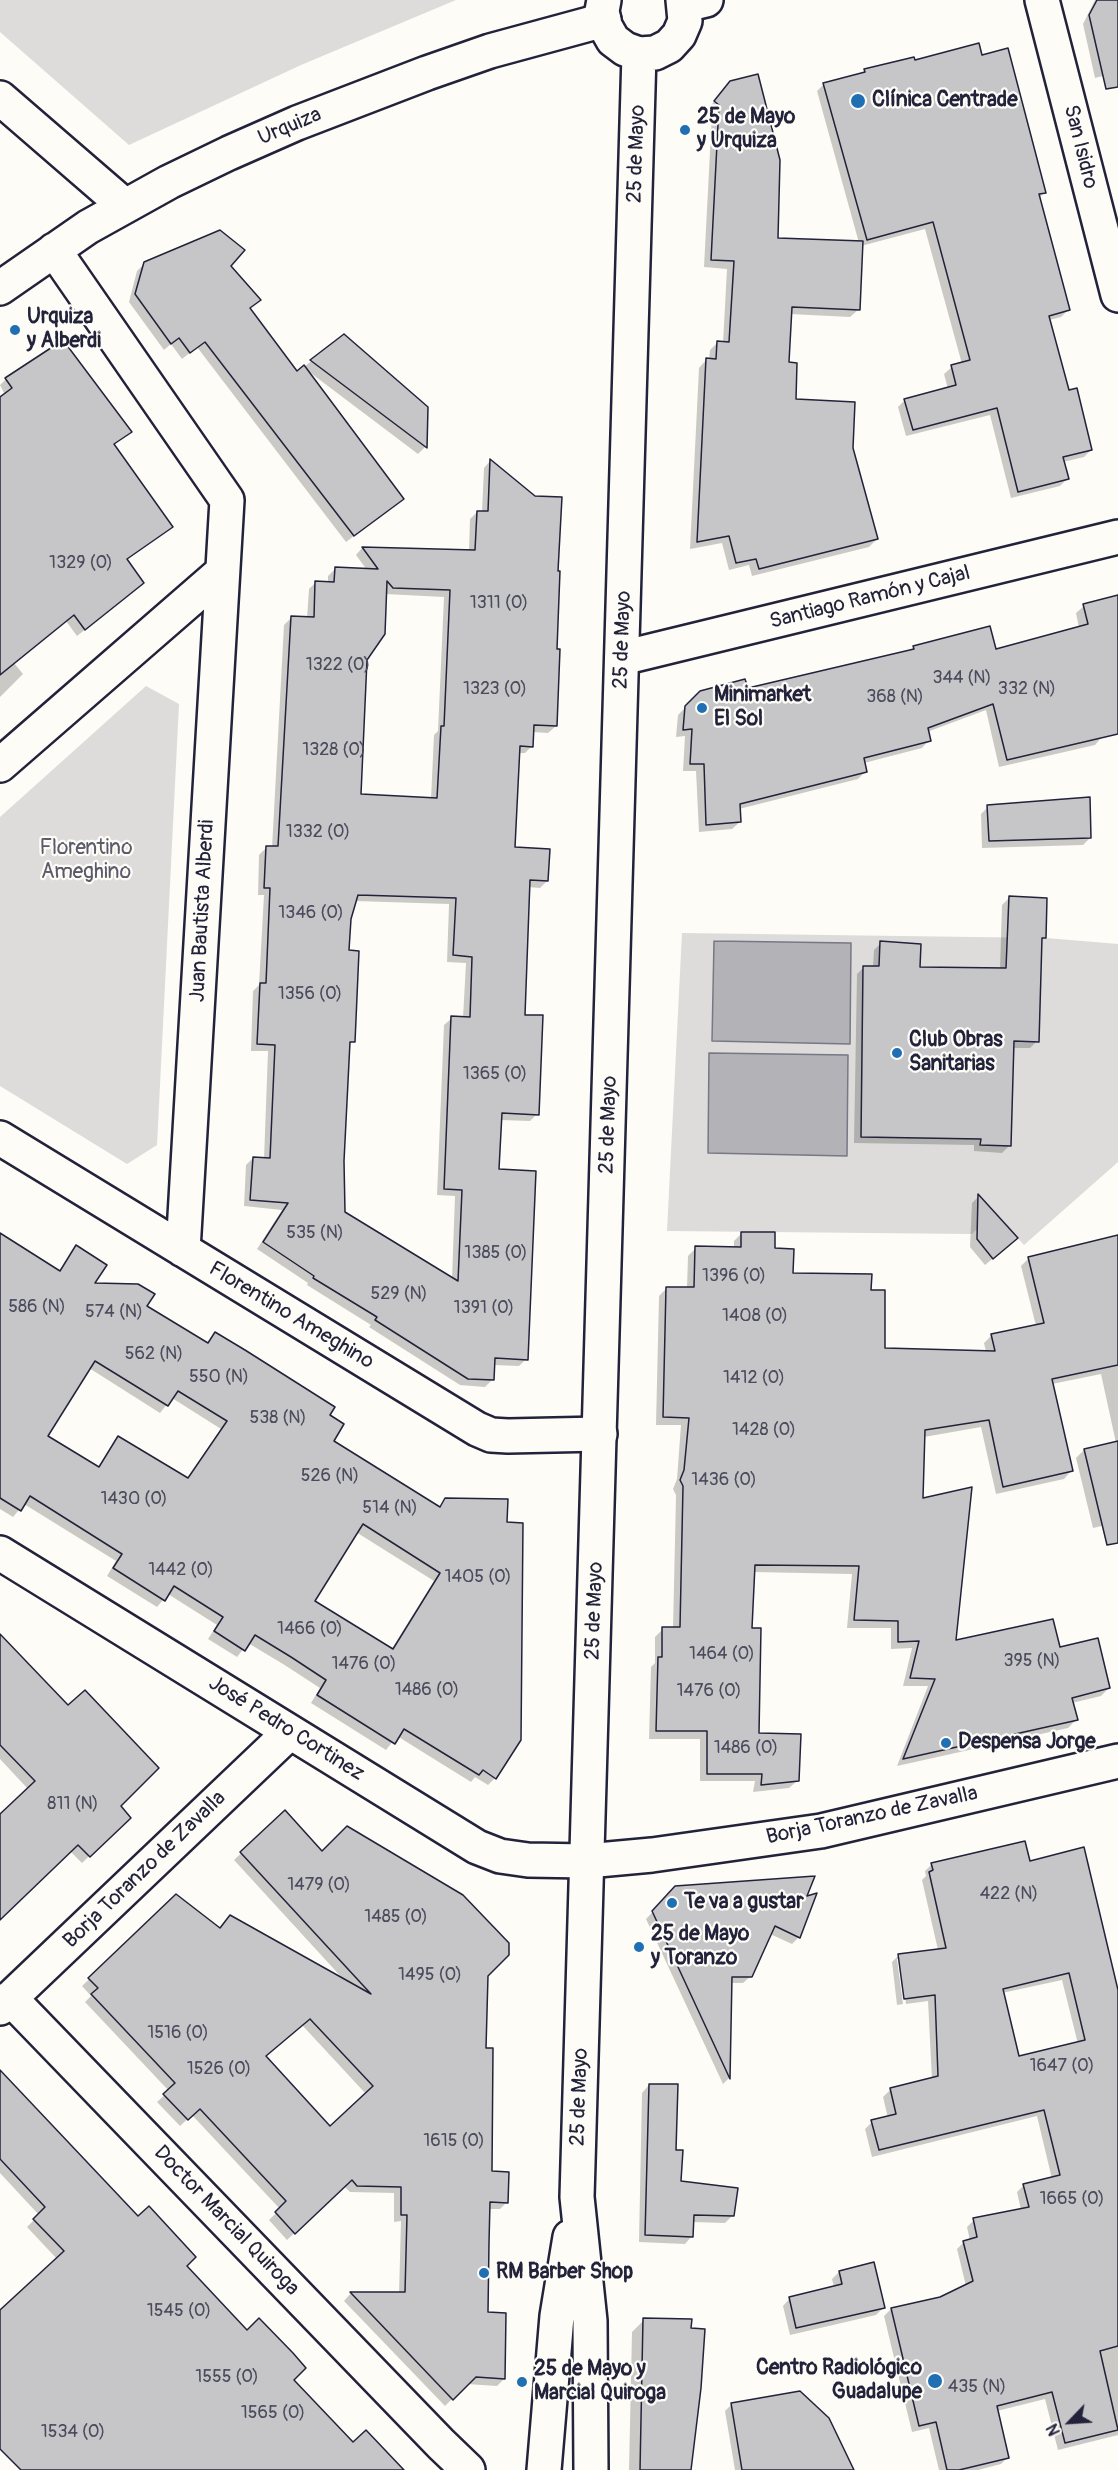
<!DOCTYPE html>
<meta charset="utf-8">
<style>
body{margin:0}
#map{position:relative;width:1118px;height:2470px;overflow:hidden;background:#fdfcf7;font-family:Pangolin,sans-serif}
canvas{display:block}
.north{position:absolute;left:1040px;top:2392px;width:60px;height:60px;-webkit-text-stroke:4px #fdfcf7;paint-order:stroke;rotate:245deg;font-size:16px;font-weight:700;line-height:24px;text-align:center;color:#22223b}
.north::after{content:'';display:block;margin:auto;width:21px;height:27px;background:#22223b;clip-path:polygon(50% 0,100% 100%,50% 72%,0 100%)}
</style>
<div id="map">
<canvas width="1118" height="2470"></canvas>
<div class="north">N</div>
</div>
<script>
const c = document.querySelector('canvas').getContext('2d');
c.lineJoin = 'round';
function fillPath(path, color) {
  c.fillStyle = color;
  c.fill(path, 'evenodd');
}
function poly(rows) {
  const path = new Path2D();
  for (const r of rows) {
    path.moveTo(r[0], r[1]);
    for (let i = 2; i < r.length; i += 2) path.lineTo(r[i], r[i + 1]);
  }
  return path;
}
function stroke(path, color, width, dash) {
  c.strokeStyle = color;
  c.lineWidth = width;
  c.lineCap = dash ? 'butt' : 'round';
  c.setLineDash(dash || []);
  c.stroke(path);
}
function label(font, color, halo, rows, align = 'center') {
  c.font = font + ' Pangolin,sans-serif';
  c.lineWidth = 4.5;
  c.setLineDash([]);
  c.textBaseline = 'middle';
  c.strokeStyle = halo;
  c.fillStyle = color;
  for (const [text, x, y, turn = 0] of rows) {
    c.save();
    c.translate(x, y);
    c.rotate((+turn || 0) * Math.PI / 180);
    c.textAlign = isNaN(turn) ? turn : align;
    if (halo) c.strokeText(text, 0, 0);
    c.fillText(text, 0, 0);
    c.restore();
  }
}
fillPath(poly([
 [0,0,456,0,301,65,129,145,0,32],
 [146,686,179,704,157,1145,127,1164,0,1086,0,817],
 [682,933,1046,938,1118,944,1118,1162,1024,1245,1005,1224,982,1224,972,1234,667,1231]
]), '#dddcdb');
const water = poly([
 [714,941,851,943,850,1044,712,1041,714,941],
 [709,1053,848,1055,847,1156,708,1153,709,1053]
]);
fillPath(water, '#b2b2b7');
stroke(water, '#787885', 1.5);
fillPath(poly([
 [1095,0,1118,0,1118,85,1114,73,1095,78,1083,24],
 [981,57,1045,192,1038,199,1068,310,1061,317,1049,320,1067,392,1091,450,1084,457,1063,462,1068,478,1060,486,1011,498,990,415,906,436,898,407,905,400,948,389,944,374,952,367,962,364,925,229,861,246,858,310,850,317,790,314,787,363,795,401,851,448,877,539,869,547,752,576,749,565,729,570,722,543,690,549,699,368,706,360,709,360,710,350,717,343,723,343,727,269,704,267,712,113,707,110,723,91,776,240,859,243,817,91,824,84,861,75,865,70,914,62],
 [145,263,229,266,249,309,296,373,344,336,426,408,425,447,418,454,308,371,395,505,346,542,197,347,182,359,171,344,164,350,129,302,137,271],
 [6,379,130,432,113,445,171,527,126,560,135,590,77,636,66,621,14,663,23,674,0,697,0,399,5,395,0,385],
 [490,461,555,650,556,726,548,733,532,732,532,746,525,753,518,753,513,848,547,881,540,888,528,887,523,1016,537,1114,530,1121,500,1120,498,1170,526,1359,519,1366,493,1365,493,1379,485,1387,460,1385,369,1327,371,1325,307,1285,308,1283,257,1249,282,1210,244,1206,246,1165,253,1158,264,1159,268,1051,251,1051,253,991,259,985,264,895,258,895,259,855,267,847,272,848,284,625,291,618,307,618,309,589,316,582,328,583,328,576,335,569,367,570,356,555,362,548,469,551,470,519,477,512,482,512,484,468],
 [385,594,444,597,438,731,434,735,431,799,359,795,365,659],
 [355,901,449,904,447,962,466,963,463,1018,452,1018,444,1025,437,1195,455,1196,452,1279,343,1213,343,1161,348,1046,353,1041,348,952,349,919],
 [1118,597,1118,718,1095,745,999,767,986,710,927,732,929,740,922,748,864,763,866,771,858,779,739,809,740,822,732,829,699,832,696,771,683,771,685,736,676,737,678,715,701,692,747,689,909,651,914,647,995,651,1079,628,1076,613,1084,606],
 [988,807,1090,838,1083,845,982,848,981,814],
 [1009,898,1044,937,1041,941,1037,1041,1030,1048,1013,1048,1009,1146,1002,1153,974,1151,974,1145,854,1143,857,974,864,967,873,967,874,950,881,943,918,968,1000,970,1002,905],
 [978,1197,1009,1245,985,1265,970,1247,972,1203],
 [742,1233,773,1250,792,1275,870,1291,884,1349,986,1352,984,1343,992,1335,1036,1326,1021,1266,1029,1258,1118,1237,1118,1522,1093,1528,1076,1458,1084,1450,1116,1443,1101,1374,1052,1384,1071,1471,1064,1479,996,1494,981,1427,924,1437,921,1500,955,1642,1059,1649,1109,1688,1101,1696,1072,1703,1076,1720,1068,1728,897,1766,928,1686,903,1686,912,1648,891,1649,891,1628,847,1628,852,1574,753,1572,750,1630,758,1735,798,1780,789,1788,753,1792,755,1781,700,1781,700,1739,649,1739,651,1667,655,1663,655,1637,663,1629,673,1629,676,1495,673,1489,677,1479,681,1425,656,1425,659,1296,667,1288,687,1288,688,1256,696,1248,734,1248,734,1241],
 [0,1234,59,1271,77,1247,92,1285,145,1306,206,1344,215,1334,328,1415,332,1441,438,1508,446,1500,495,1778,488,1785,475,1777,471,1782,397,1736,386,1750,311,1703,320,1688,283,1664,248,1643,237,1657,208,1639,217,1625,168,1594,157,1607,107,1576,116,1561,24,1504,13,1517,0,1509],
 [89,1368,160,1413,172,1398,221,1429,187,1479,119,1438,97,1468,46,1436],
 [356,1532,434,1581,391,1650,313,1602],
 [0,1641,119,1806,122,1825,82,1863,70,1851,0,1920,0,1816,28,1789,0,1759],
 [285,1812,322,1853,486,1975,484,2049,490,2173,507,2202,500,2209,488,2209,487,2314,504,2379,497,2386,467,2384,445,2406,344,2301,350,2294,399,2294,401,2221,394,2222,394,2193,350,2192,344,2186,287,2240,269,2220,280,2209,192,2115,180,2126,157,2102,169,2091,85,2002,91,1996,82,1986,176,1896,219,1929,230,1917,344,1980,234,1860],
 [302,2025,366,2094,330,2129,265,2057],
 [1029,1863,1118,1996,1118,2435,1058,2450,1045,2399,997,2411,1008,2457,1001,2464,978,2470,939,2470,929,2428,912,2432,884,2316,891,2309,940,2298,966,2286,957,2249,964,2242,970,2241,967,2227,974,2220,1021,2210,1017,2192,1024,2185,1052,2179,1037,2116,872,2157,865,2129,872,2122,888,2118,883,2097,890,2090,932,2080,928,2001,906,2004,901,1959,897,1959,903,2004,897,2005,892,1962,899,1955,938,1950,922,1880,926,1876,925,1871,932,1864],
 [1062,1980,1078,2044,1018,2058,1002,1993],
 [676,1888,804,1898,799,1937,792,1944,770,1934,751,1976,743,1983,731,1983,729,2078,723,2084,646,1919],
 [0,2081,185,2266,353,2444,401,2470,28,2470,0,2440,0,2309,1,2310,57,2259,27,2227,39,2215,0,2173],
 [649,2085,675,2151,680,2182,732,2216,725,2223,692,2222,692,2236,685,2244,639,2242,642,2093],
 [839,2272,883,2308,876,2315,790,2335,783,2306,790,2298,834,2287,832,2279],
 [644,2320,690,2470,629,2470,632,2332],
 [732,2404,852,2470,735,2470,725,2411]
]), '#0003');
const building = poly([
 [1097,0,1118,0,1118,87,1106,89,1089,15,1097,0],
 [979,43,982,55,1008,48,1046,193,1039,194,1070,310,1049,316,1069,390,1077,388,1092,450,1063,457,1069,479,1018,492,997,408,913,430,904,399,956,385,951,365,970,360,933,222,867,240,823,83,865,72,864,69,914,57,915,60,979,43],
 [758,74,780,160,778,238,863,241,860,310,792,307,789,362,797,363,796,399,855,402,853,448,878,539,759,569,756,559,736,563,729,536,697,542,706,358,716,359,717,341,729,342,734,261,711,260,719,105,714,101,730,81,758,74],
 [220,230,245,250,231,266,261,300,250,308,297,371,304,365,404,499,354,536,205,342,190,353,179,338,171,344,135,294,144,262,220,230],
 [344,334,428,407,427,448,310,360,344,334],
 [63,340,132,432,114,444,173,527,127,559,144,583,85,630,74,615,0,675,0,397,12,388,5,378,63,340],
 [490,459,535,496,562,497,558,571,560,571,557,649,560,649,557,726,534,725,533,747,520,746,515,847,550,849,548,881,530,880,525,1015,543,1015,539,1115,502,1113,499,1169,536,1171,528,1360,495,1358,494,1380,468,1379,375,1320,377,1317,313,1278,314,1276,263,1242,288,1203,250,1200,253,1157,270,1158,275,1045,257,1044,260,983,266,983,270,888,264,888,266,846,278,846,291,616,314,617,315,581,334,582,335,567,378,569,362,547,475,550,477,511,488,511,490,459],
 [387,581,393,588,450,590,444,726,441,726,437,798,361,794,367,660,385,634,387,581],
 [358,895,456,898,453,955,472,957,470,1017,451,1016,444,1189,462,1190,458,1281,345,1212,344,1161,350,1042,355,1042,359,951,349,950,351,919,358,895],
 [1118,595,1118,734,1007,760,993,704,928,728,931,741,864,758,867,772,740,804,741,822,706,825,704,764,690,764,692,729,683,730,685,706,700,691,745,679,748,688,914,649,913,646,990,626,996,649,1088,624,1083,604,1118,595],
 [1090,797,1091,838,989,841,987,805,1090,797],
 [1009,896,1047,898,1046,938,1042,938,1039,1042,1014,1041,1011,1146,980,1145,981,1139,861,1137,863,966,879,966,880,941,921,944,920,967,1006,968,1009,896],
 [978,1194,1018,1238,993,1259,977,1239,978,1194],
 [741,1232,775,1232,775,1248,794,1249,793,1273,872,1274,871,1290,885,1290,885,1348,995,1351,991,1334,1044,1323,1028,1257,1118,1235,1118,1365,1052,1379,1073,1471,1003,1487,989,1420,925,1430,923,1498,972,1487,956,1640,1053,1619,1060,1647,1098,1638,1110,1688,1072,1698,1078,1720,903,1759,935,1679,910,1678,919,1641,898,1642,898,1621,854,1620,859,1566,755,1565,752,1628,761,1628,759,1733,801,1734,799,1781,761,1785,762,1774,707,1774,707,1731,656,1731,658,1657,662,1657,662,1627,680,1627,683,1486,680,1480,684,1470,689,1418,663,1417,666,1287,694,1287,695,1246,741,1247,741,1232],
 [0,1233,60,1271,76,1245,107,1265,95,1283,138,1284,155,1294,147,1306,208,1343,215,1332,245,1350,335,1407,330,1415,344,1424,334,1441,440,1507,445,1498,508,1499,507,1522,523,1523,521,1740,496,1779,483,1770,479,1775,404,1729,395,1744,317,1695,326,1680,291,1657,255,1635,245,1651,214,1631,223,1617,174,1586,165,1601,113,1568,122,1554,30,1496,21,1511,0,1498,0,1233],
 [95,1361,168,1406,178,1391,227,1421,188,1478,118,1436,99,1467,48,1436,95,1361],
 [363,1524,440,1573,393,1649,315,1601,363,1524],
 [1118,1441,1118,1543,1107,1545,1084,1449,1118,1441],
 [0,1634,68,1705,85,1690,159,1768,121,1806,131,1818,90,1857,78,1845,0,1920,0,1814,35,1781,0,1745,0,1634],
 [285,1810,322,1851,347,1826,463,1895,509,1943,509,1955,488,1976,486,2048,493,2048,492,2171,509,2172,508,2203,490,2202,489,2243,488,2312,506,2313,505,2379,476,2377,453,2400,350,2292,405,2292,407,2215,401,2215,401,2187,357,2186,352,2180,295,2234,275,2212,286,2201,200,2109,188,2120,163,2094,175,2083,91,1994,98,1988,88,1978,176,1894,220,1928,230,1915,371,1994,240,1852,285,1810],
 [310,2019,373,2086,330,2126,266,2056,310,2019],
 [1025,1841,1030,1861,1084,1847,1118,1990,1118,2346,1100,2351,1118,2430,1065,2443,1052,2392,997,2406,1009,2458,959,2470,947,2470,936,2422,919,2426,891,2308,940,2297,973,2281,963,2241,977,2237,973,2218,1029,2207,1023,2184,1060,2175,1044,2110,879,2150,871,2120,896,2114,890,2088,938,2076,935,1995,904,1999,898,1954,946,1948,929,1872,933,1870,931,1863,1025,1841],
 [1069,1973,1085,2040,1019,2056,1003,1989,1069,1973],
 [815,1876,807,1896,817,1893,800,1938,775,1926,752,1977,732,1977,730,2079,652,1911,675,1886,815,1876],
 [0,2070,138,2216,149,2206,196,2257,187,2266,247,2330,259,2318,293,2353,306,2368,294,2380,353,2442,366,2430,404,2470,21,2470,0,2449,0,2310,64,2251,33,2219,45,2207,0,2159,0,2070],
 [649,2084,678,2084,676,2150,683,2150,681,2181,738,2188,734,2216,694,2215,693,2237,645,2235,649,2084],
 [874,2262,885,2308,796,2328,789,2297,842,2284,839,2271,874,2262],
 [643,2318,692,2319,691,2328,705,2329,701,2388,691,2470,640,2470,643,2318],
 [800,2391,829,2418,854,2470,742,2470,731,2403,800,2391]
]);
fillPath(building, '#c6c6c8');
stroke(building, '#22223b', 1.5);
const street = poly([
 [1042,0,1118,295],
 [685,5,706,0],
 [0,98,125,206],
 [54,250,227,500,183,1250],
 [0,288,88,227,169,182,229,153,297,123,427,73,490,51,604,20],
 [622,658,1118,537],
 [0,765,222,572],
 [0,1138,477,1429,491,1435,508,1436,600,1434],
 [0,1553,477,1847,500,1856,528,1860,587,1861,652,1855,821,1831,1118,1761],
 [10,1998,441,2444,468,2470],
 [0,2008,290,1732]
]);
const secondary = poly([
 [604,0,602,11,605,26,613,40,625,49,639,54,655,53,669,46,679,35,685,21,683,0],
 [544,2470,557,2316,570,2237],
 [591,2470,590,2321,577,2197,639,54]
]);
stroke(street, '#22223b', 38);
stroke(secondary, '#22223b', 38);
stroke(street, '#fdfcf7', 33);
stroke(secondary, '#fdfcf7', 33);
for (const [x, y, r, color] of [
 [858,101,8,"#1f6fb2"],
 [685,130,6,"#1f6fb2"],
 [15,330,6,"#1f6fb2"],
 [702,708,6,"#1f6fb2"],
 [897,1053,6,"#1f6fb2"],
 [946,1743,6,"#1f6fb2"],
 [672,1903,6,"#1f6fb2"],
 [639,1947,6,"#1f6fb2"],
 [484,2273,6,"#1f6fb2"],
 [935,2381,8,"#1f6fb2"],
 [522,2382,6,"#1f6fb2"]
]) {
  const dot = new Path2D();
  dot.arc(x, y, r, 0, 2 * Math.PI);
  c.fillStyle = color;
  c.fill(dot);
  stroke(dot, '#fdfcf7', 2);
}
label('18px', '#4b4b5e', null, [
 ["1329 (O)",81,563],
 ["1311 (O)",499,603],
 ["1322 (O)",338,665],
 ["344 (N)",962,678],
 ["1323 (O)",495,689],
 ["332 (N)",1027,689],
 ["368 (N)",895,697],
 ["1328 (O)",334,750],
 ["1332 (O)",318,832],
 ["1346 (O)",311,913],
 ["1356 (O)",310,994],
 ["1365 (O)",495,1074],
 ["535 (N)",315,1233],
 ["1385 (O)",496,1253],
 ["1396 (O)",734,1276],
 ["529 (N)",399,1294],
 ["586 (N)",37,1307],
 ["1391 (O)",484,1308],
 ["574 (N)",114,1312],
 ["1408 (O)",755,1316],
 ["562 (N)",154,1354],
 ["550 (N)",219,1377],
 ["1412 (O)",754,1378],
 ["538 (N)",278,1418],
 ["1428 (O)",764,1430],
 ["526 (N)",330,1476],
 ["1436 (O)",724,1480],
 ["1430 (O)",134,1499],
 ["514 (N)",390,1508],
 ["1442 (O)",181,1570],
 ["1405 (O)",478,1577],
 ["1466 (O)",310,1629],
 ["1464 (O)",722,1654],
 ["395 (N)",1032,1661],
 ["1476 (O)",364,1664],
 ["1486 (O)",427,1690],
 ["1476 (O)",709,1691],
 ["1486 (O)",746,1748],
 ["811 (N)",73,1804],
 ["1479 (O)",319,1885],
 ["422 (N)",1009,1894],
 ["1485 (O)",396,1917],
 ["1495 (O)",430,1975],
 ["1516 (O)",178,2033],
 ["1647 (O)",1062,2066],
 ["1526 (O)",219,2069],
 ["1615 (O)",454,2141],
 ["1665 (O)",1072,2199],
 ["1545 (O)",179,2311],
 ["1555 (O)",227,2377],
 ["435 (N)",977,2387],
 ["1565 (O)",273,2413],
 ["1534 (O)",73,2432]
]);
label('bold 21px', '#22223b', '#fdfcf7', [
 ["Clínica Centrade",872,101],
 ["25 de Mayo",697,118],
 ["y Urquiza",697,142],
 ["Urquiza",27,318],
 ["y Alberdi",27,342],
 ["Minimarket",714,696],
 ["El Sol",714,720],
 ["Club Obras",909,1041],
 ["Sanitarias",909,1065],
 ["Despensa Jorge",958,1743],
 ["Te va a gustar",684,1903],
 ["25 de Mayo",651,1935],
 ["y Toranzo",651,1959],
 ["RM Barber Shop",496,2273],
 ["Centro Radiológico",922,2369,"right"],
 ["Guadalupe",922,2393,"right"],
 ["25 de Mayo y",534,2370],
 ["Marcial Quiroga",534,2394]
], 'left');
label('21px', '#22223b', '#fdfcf7', [
 ["Urquiza",290,127,-23],
 ["San Isidro",1080,147,76],
 ["25 de Mayo",637,154,-88],
 ["Santiago Ramón y Cajal",870,598,-14],
 ["25 de Mayo",623,640,-88],
 ["Juan Bautista Alberdi",203,911,-87],
 ["25 de Mayo",609,1125,-88],
 ["Florentino Ameghino",291,1316,31],
 ["25 de Mayo",595,1611,-88],
 ["José Pedro Cortinez",286,1729,32],
 ["Borja Toranzo de Zavalla",872,1816,-12],
 ["Borja Toranzo de Zavalla",145,1870,-44],
 ["25 de Mayo",580,2097,-88],
 ["Doctor Marcial Quiroga",226,2221,46]
]);
label('21px', '#5a5a6b', '#fdfcf7', [
 ["Florentino",86,849],
 ["Ameghino",86,873]
]);
</script>
